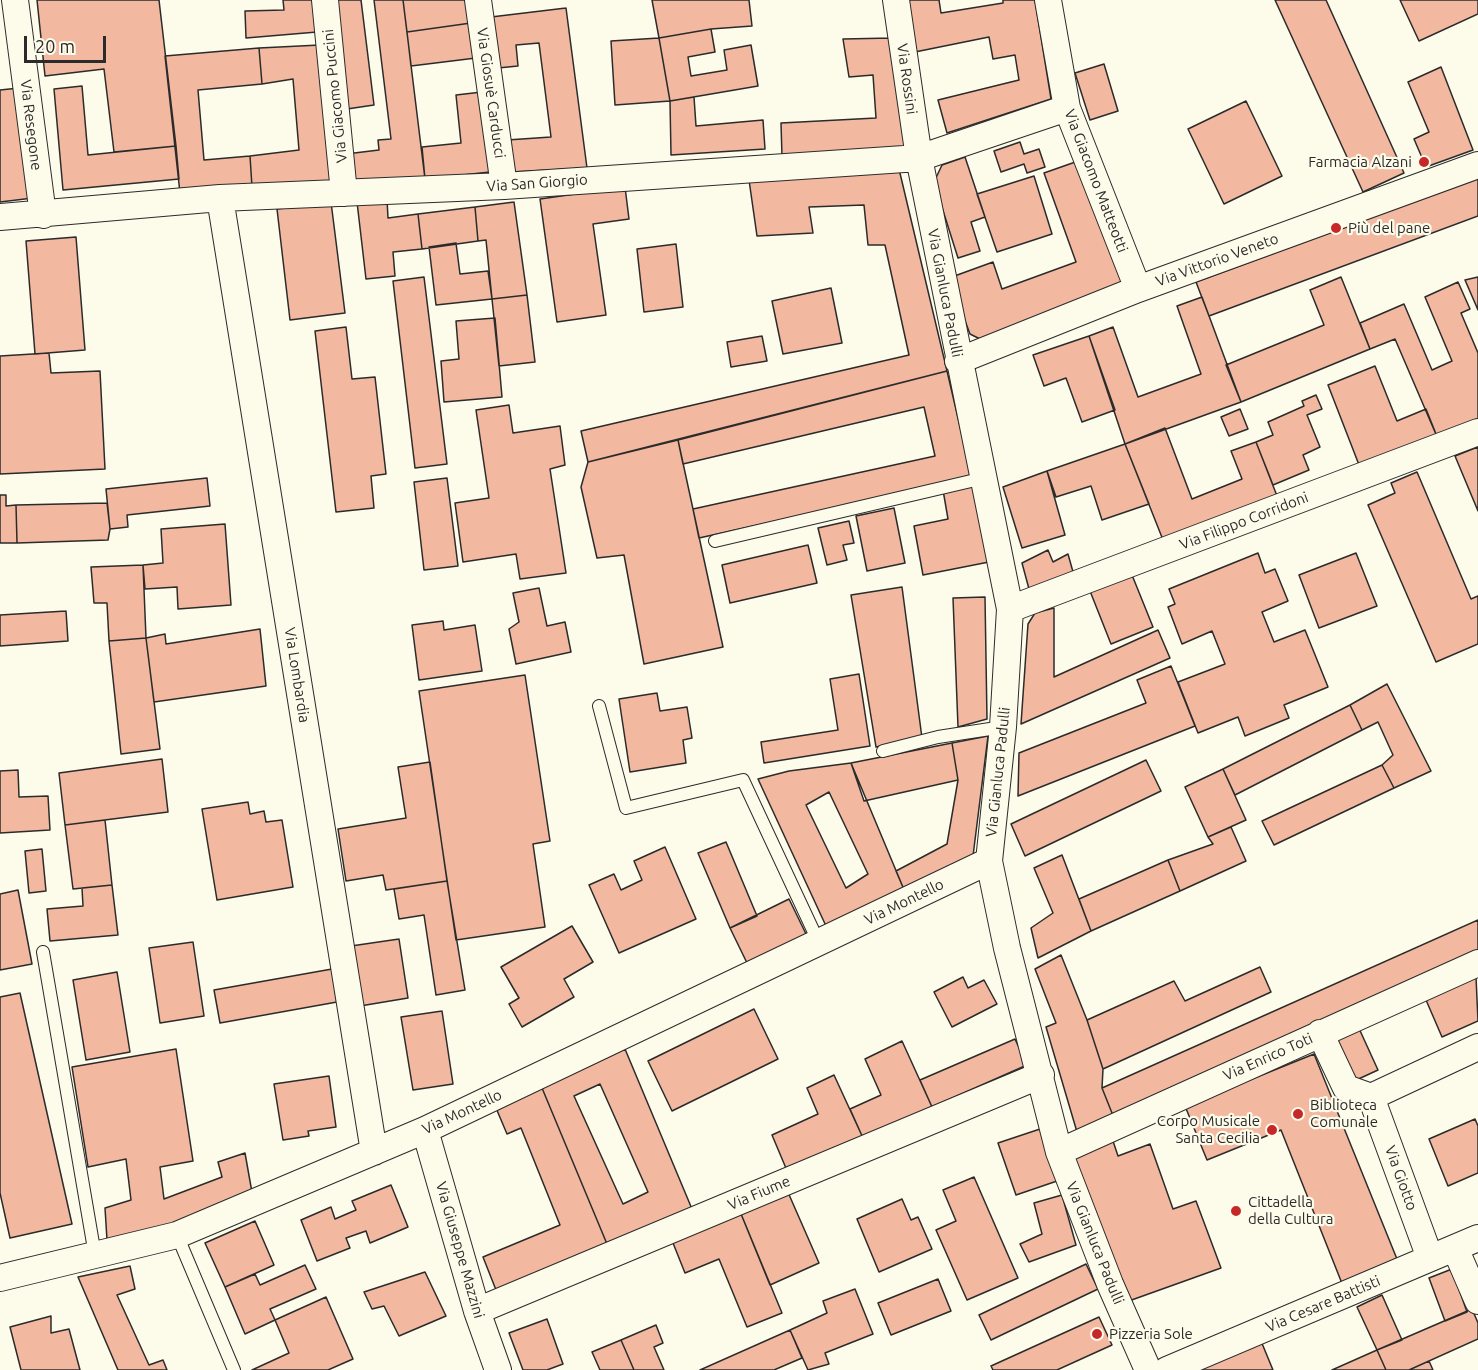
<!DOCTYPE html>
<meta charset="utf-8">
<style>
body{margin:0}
#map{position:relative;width:1478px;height:1370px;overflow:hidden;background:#fdfbea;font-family:Ubuntu,sans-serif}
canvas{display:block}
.scale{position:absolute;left:24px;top:36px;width:82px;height:27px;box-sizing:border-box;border:3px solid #2b2b2b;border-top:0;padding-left:8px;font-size:18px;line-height:21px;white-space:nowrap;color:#2b2b2b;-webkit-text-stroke:4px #fdfbea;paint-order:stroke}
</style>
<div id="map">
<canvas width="1478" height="1370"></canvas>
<div class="scale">20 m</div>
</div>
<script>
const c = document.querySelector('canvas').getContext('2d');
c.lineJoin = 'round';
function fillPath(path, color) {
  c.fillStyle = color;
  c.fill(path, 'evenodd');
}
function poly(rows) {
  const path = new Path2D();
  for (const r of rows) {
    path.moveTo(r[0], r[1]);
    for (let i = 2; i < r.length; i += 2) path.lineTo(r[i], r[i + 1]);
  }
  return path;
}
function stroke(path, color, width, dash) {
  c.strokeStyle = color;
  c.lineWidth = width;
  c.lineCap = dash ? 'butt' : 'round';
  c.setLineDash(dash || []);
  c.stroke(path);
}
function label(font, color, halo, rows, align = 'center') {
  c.font = font + ' Ubuntu,sans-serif';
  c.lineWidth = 4.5;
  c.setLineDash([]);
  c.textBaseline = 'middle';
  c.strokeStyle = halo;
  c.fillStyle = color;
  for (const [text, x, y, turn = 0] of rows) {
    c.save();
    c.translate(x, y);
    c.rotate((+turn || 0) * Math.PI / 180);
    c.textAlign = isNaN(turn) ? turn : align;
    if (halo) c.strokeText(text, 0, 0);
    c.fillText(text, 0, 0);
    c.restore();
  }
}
const building = poly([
 [37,0,159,0,176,146,114,152,104,69,45,76,37,0],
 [283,0,314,0,317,32,246,38,245,11,284,10,283,0],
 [334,0,361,0,374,105,347,109,334,0],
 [374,0,403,0,425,179,350,189,346,154,379,150,378,140,391,139,374,0],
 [403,0,468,0,471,23,407,32,403,0],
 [652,0,749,0,752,26,711,29,659,38,652,0],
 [905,0,939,0,941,13,1003,3,1003,0,1035,0,1051,99,947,133,938,100,1019,80,1015,55,993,59,989,37,910,53,905,0],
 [1275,0,1326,0,1404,173,1363,192,1275,0],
 [1400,0,1478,0,1478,14,1419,41,1400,0],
 [566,8,587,168,511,172,507,140,551,137,539,43,516,45,518,66,498,68,491,17,566,8],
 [471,23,476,58,411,66,407,32,471,23],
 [711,29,715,52,688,57,691,76,727,70,724,50,751,45,758,86,670,101,659,38,711,29],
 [659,38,670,101,615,105,611,41,659,38],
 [892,38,910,148,782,157,781,123,876,118,873,75,849,77,843,39,892,38],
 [320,45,331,182,252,187,250,156,299,150,293,79,262,84,259,48,320,45],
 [259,48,262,84,198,90,204,160,250,156,252,187,180,193,165,56,259,48],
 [1104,64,1118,111,1090,120,1075,73,1104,64],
 [1441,67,1473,150,1426,167,1414,139,1429,132,1408,82,1441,67],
 [82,86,88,155,176,146,179,179,63,190,54,89,82,86],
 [19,88,33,198,0,202,0,90,19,88],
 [482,92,490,172,425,179,422,147,461,143,456,95,482,92],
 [694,97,696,126,763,120,765,149,671,155,670,101,694,97],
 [1246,101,1282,176,1224,204,1188,129,1246,101],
 [1020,142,1024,154,1039,149,1045,167,1027,173,1024,164,1001,172,994,151,1020,142],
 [965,157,985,217,971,222,980,251,958,258,934,182,942,165,965,157],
 [1081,160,1128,290,986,342,970,334,949,278,993,262,1002,289,1076,262,1044,173,1081,160],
 [899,169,947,371,588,462,581,431,909,355,885,245,868,245,864,205,809,207,813,233,757,236,749,180,899,169],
 [1034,176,1052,234,997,252,977,194,1034,176],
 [1478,178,1478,216,1209,316,1196,282,1478,178],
 [625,187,629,219,593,224,606,315,557,322,540,199,625,187],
 [387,199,388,218,418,214,422,249,393,252,395,276,366,279,357,202,387,199],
 [331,202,345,313,290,320,277,209,331,202],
 [514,202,527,295,492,299,486,240,478,241,475,207,514,202],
 [475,207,478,241,422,249,418,214,475,207],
 [76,237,85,350,35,354,26,241,76,237],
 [456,243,460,274,488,271,492,299,436,305,429,247,456,243],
 [676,244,683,307,644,312,637,249,676,244],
 [424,277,447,464,415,468,393,281,424,277],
 [1341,277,1370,349,1241,402,1226,365,1324,325,1310,290,1341,277],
 [1478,277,1478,310,1465,280,1478,277],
 [1458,282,1470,309,1461,313,1478,353,1478,422,1438,439,1395,339,1370,349,1360,323,1404,304,1432,370,1452,361,1425,297,1458,282],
 [831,288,842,343,783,354,772,301,831,288],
 [527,295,535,362,499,366,492,299,527,295],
 [1202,297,1241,402,1125,444,1089,336,1113,327,1138,397,1201,374,1177,306,1202,297],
 [495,318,502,397,444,402,441,361,459,359,456,321,495,318],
 [346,327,352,379,375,377,386,474,371,476,374,508,336,512,315,331,346,327],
 [762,336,767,361,731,367,727,342,762,336],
 [1089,336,1115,410,1082,422,1066,378,1044,386,1033,355,1089,336],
 [49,353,51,373,100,371,105,469,0,474,0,356,49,353],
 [1375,366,1397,421,1426,409,1438,439,1361,470,1328,385,1375,366],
 [947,371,972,478,699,538,693,509,935,456,924,407,683,464,678,440,947,371],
 [1316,395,1322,409,1307,415,1320,447,1303,455,1309,470,1273,485,1256,442,1273,435,1268,422,1304,406,1302,401,1316,395],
 [509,405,513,433,560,426,565,465,550,469,566,573,520,579,516,554,463,562,455,503,489,498,476,410,509,405],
 [1240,409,1248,429,1229,436,1221,417,1240,409],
 [1165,428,1192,499,1242,479,1231,451,1256,442,1279,501,1165,545,1125,444,1165,428],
 [678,440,723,647,644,664,624,555,597,558,581,487,588,462,678,440],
 [1125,444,1149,504,1102,520,1091,486,1056,497,1047,471,1125,444],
 [1478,447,1478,511,1455,456,1478,447],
 [1047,471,1065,535,1022,548,1003,487,1047,471],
 [1417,472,1471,599,1478,596,1478,644,1436,662,1368,505,1395,493,1391,483,1417,472],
 [207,478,210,506,127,515,128,527,110,529,106,489,207,478],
 [447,478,458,566,424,570,414,482,447,478],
 [975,484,989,562,923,575,914,526,948,519,943,490,975,484],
 [0,495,6,495,6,506,16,505,17,543,0,543,0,495],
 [107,503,110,529,108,540,17,543,16,505,107,503],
 [894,508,905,563,867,571,856,516,894,508],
 [849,521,854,543,843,545,847,560,827,565,818,528,849,521],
 [225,524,231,605,178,609,177,587,145,589,143,565,163,563,161,529,225,524],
 [808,545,817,583,730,603,722,565,808,545],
 [1048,550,1053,562,1068,554,1075,579,1029,589,1022,563,1048,550],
 [1258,553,1265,573,1275,569,1288,601,1262,612,1274,642,1305,630,1328,687,1284,705,1289,718,1245,736,1238,717,1198,733,1178,682,1225,664,1212,631,1182,644,1168,607,1175,604,1169,589,1258,553],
 [1356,553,1377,606,1319,628,1299,575,1356,553],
 [143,565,146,638,109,641,107,603,94,603,91,567,143,565],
 [1132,575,1153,627,1111,644,1090,591,1132,575],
 [902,587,922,738,876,747,851,595,902,587],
 [539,588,547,626,565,622,571,652,516,664,509,629,519,622,513,593,539,588],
 [985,597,987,719,958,727,953,598,985,597],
 [1054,608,1054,677,1158,630,1170,658,1021,724,1028,624,1035,613,1054,608],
 [66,611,68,641,0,646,0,615,66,611],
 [443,621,444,630,475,625,482,671,419,680,412,625,443,621],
 [260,629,266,686,154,702,146,638,165,634,166,644,260,629],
 [146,638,160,749,121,754,109,641,146,638],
 [1171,666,1195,726,1018,796,1019,753,1146,703,1137,680,1171,666],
 [859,674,870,746,764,763,761,742,838,730,830,679,859,674],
 [525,675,550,841,533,844,545,927,456,940,419,691,525,675],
 [1387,684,1431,771,1394,788,1382,765,1393,755,1378,722,1362,730,1350,705,1387,684],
 [657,693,660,711,687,707,692,738,683,740,686,763,630,772,619,699,657,693],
 [1350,705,1362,730,1235,795,1223,769,1350,705],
 [988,736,973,856,905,892,896,871,947,844,958,780,952,743,988,736],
 [952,743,958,780,864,801,851,763,952,743],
 [162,759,168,812,65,825,59,773,162,759],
 [1146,760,1161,791,1025,856,1011,824,1146,760],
 [430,762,447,881,386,890,383,875,346,881,338,829,406,818,398,767,430,762],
 [851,763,905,892,826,926,758,779,789,771,851,763],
 [829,792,868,874,846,888,806,805,829,792],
 [1382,765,1394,788,1274,845,1262,821,1382,765],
 [1223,769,1246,820,1208,837,1185,787,1223,769],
 [18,770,19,797,48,796,50,830,0,833,0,771,18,770],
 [248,802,250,814,264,811,266,822,282,820,293,887,217,900,202,809,248,802],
 [105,820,112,885,73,889,65,825,105,820],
 [1231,827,1246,861,1180,891,1168,860,1213,844,1208,837,1231,827],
 [726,842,757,916,730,928,698,853,726,842],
 [665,847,696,919,619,953,589,885,614,874,621,890,642,880,634,861,665,847],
 [42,849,46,891,29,893,25,851,42,849],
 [1062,855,1091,931,1038,958,1031,928,1053,913,1034,868,1062,855],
 [1168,860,1180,891,1091,931,1079,899,1168,860],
 [447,881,465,990,436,995,424,915,399,919,394,889,447,881],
 [112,885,118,935,50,941,47,909,83,906,82,888,112,885],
 [18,890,32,964,0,970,0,894,18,890],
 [789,899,807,936,748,965,730,928,789,899],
 [1478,920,1478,954,1114,1118,1102,1088,1478,920],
 [572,926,593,962,564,979,574,997,522,1027,509,1004,519,998,501,967,572,926],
 [399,939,408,998,360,1006,351,946,399,939],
 [193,942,204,1016,160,1023,149,948,193,942],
 [1061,955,1087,1020,1103,1069,1102,1088,1114,1118,1077,1132,1046,1027,1056,1023,1035,969,1061,955],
 [1260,967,1271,992,1103,1069,1087,1020,1174,981,1185,1001,1260,967],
 [332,969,337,1002,220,1023,214,990,332,969],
 [117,972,130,1052,86,1060,73,980,117,972],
 [963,977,968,988,984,980,997,1004,952,1027,934,992,963,977],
 [1476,977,1478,1021,1442,1037,1426,1000,1476,977],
 [20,993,72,1224,10,1238,0,1193,0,997,20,993],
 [754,1009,778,1059,672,1111,648,1061,754,1009],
 [442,1011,453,1084,413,1090,401,1017,442,1011],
 [1357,1024,1378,1070,1352,1082,1331,1036,1357,1024],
 [1015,1039,1027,1065,932,1107,920,1080,1015,1039],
 [902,1041,932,1107,863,1138,850,1109,881,1095,865,1059,902,1041],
 [176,1049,193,1161,160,1167,164,1199,222,1177,218,1162,245,1153,253,1198,164,1230,107,1240,105,1208,131,1200,126,1159,88,1167,72,1067,176,1049],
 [625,1049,692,1209,607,1244,542,1088,625,1049],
 [600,1084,648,1192,623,1204,574,1096,600,1084],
 [1314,1054,1399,1264,1343,1286,1281,1130,1207,1160,1185,1106,1314,1054],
 [834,1075,863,1138,788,1173,772,1135,818,1114,807,1088,834,1075],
 [329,1076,336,1127,308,1131,309,1136,283,1140,274,1084,329,1076],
 [542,1088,607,1244,496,1290,483,1257,560,1225,521,1128,507,1134,496,1108,542,1088],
 [1475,1119,1478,1126,1478,1173,1448,1186,1429,1139,1475,1119],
 [1043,1128,1060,1180,1016,1195,998,1143,1043,1128],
 [1113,1141,1118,1156,1150,1144,1173,1209,1196,1201,1221,1268,1126,1302,1072,1156,1113,1141],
 [974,1177,1018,1278,967,1300,936,1230,956,1221,943,1190,974,1177],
 [391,1185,408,1227,370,1243,366,1231,346,1238,350,1248,317,1261,301,1220,331,1207,335,1219,356,1210,352,1201,391,1185],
 [787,1190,819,1263,770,1285,739,1209,787,1190],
 [1062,1195,1076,1245,1029,1262,1020,1244,1042,1234,1034,1203,1062,1195],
 [902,1199,911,1220,918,1217,932,1249,879,1272,857,1219,902,1199],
 [739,1209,782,1313,747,1327,719,1259,685,1273,671,1238,739,1209],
 [255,1221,274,1265,225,1287,205,1243,255,1221],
 [1086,1264,1098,1289,991,1340,979,1315,1086,1264],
 [305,1265,316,1289,270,1309,275,1320,245,1334,225,1287,255,1274,260,1285,305,1265],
 [130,1266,135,1289,117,1295,149,1365,163,1360,167,1370,118,1370,78,1277,130,1266],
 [1452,1269,1467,1312,1445,1321,1429,1278,1452,1269],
 [425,1272,446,1316,399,1336,384,1306,372,1309,364,1292,425,1272],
 [938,1279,951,1311,891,1335,878,1303,938,1279],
 [855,1289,873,1334,825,1353,829,1364,808,1370,790,1330,827,1313,823,1301,855,1289],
 [1382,1295,1402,1340,1377,1350,1357,1307,1382,1295],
 [326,1297,353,1359,328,1370,252,1370,289,1353,275,1320,326,1297],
 [1472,1309,1478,1323,1478,1339,1409,1370,1386,1370,1377,1350,1472,1309],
 [51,1316,51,1333,69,1329,80,1370,21,1370,10,1327,51,1316],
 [1099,1317,1112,1345,1057,1370,993,1370,991,1366,1099,1317],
 [547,1319,563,1364,547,1370,523,1370,509,1333,547,1319],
 [656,1325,663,1343,654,1347,664,1370,634,1370,621,1340,656,1325],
 [790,1330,802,1358,774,1370,700,1370,790,1330],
 [621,1340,634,1370,600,1370,592,1352,621,1340],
 [1261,1341,1273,1370,1194,1370,1261,1341],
 [1377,1350,1386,1370,1332,1370,1377,1350],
 [1429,1361,1433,1370,1409,1370,1429,1361]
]);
fillPath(building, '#f2b8a0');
stroke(building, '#2b2b2b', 1.5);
const service = poly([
 [715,541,984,478],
 [599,706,626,808,743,780,819,943],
 [883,751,938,737,1003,727],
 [43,952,95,1255],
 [177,1235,234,1370]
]);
const minor = poly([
 [15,0,43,215],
 [325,0,344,193],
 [478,0,504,186],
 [896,0,919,158,1010,609,1003,727,989,861,1007,948,1059,1152,1110,1284,1148,1370],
 [1048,0,1067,108,1138,289],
 [220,198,374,1152],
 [0,217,220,198,504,186,919,158,1067,108],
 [958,361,1138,289,1478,165],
 [1010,609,1478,432],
 [1320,1033,1346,1088,1371,1097,1478,1047],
 [1371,1097,1430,1258],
 [425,1130,477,1311,498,1370],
 [1059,1152,1478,963],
 [1455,1248,1478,1301],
 [0,1278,177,1235,425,1130,989,861],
 [477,1311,1041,1075],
 [1167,1370,1478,1238]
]);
stroke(service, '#2b2b2b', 14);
stroke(minor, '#2b2b2b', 28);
stroke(service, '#fdfbea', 12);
stroke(minor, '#fdfbea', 26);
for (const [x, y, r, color] of [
 [1424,162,6,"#c62828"],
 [1336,228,6,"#c62828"],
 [1298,1114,6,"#c62828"],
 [1272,1130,6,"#c62828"],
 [1236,1211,6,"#c62828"],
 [1097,1334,6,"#c62828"]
]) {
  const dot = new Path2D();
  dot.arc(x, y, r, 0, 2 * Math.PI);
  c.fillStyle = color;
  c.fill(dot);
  stroke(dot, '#fdfbea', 2);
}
label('15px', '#2b2b2b', '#fdfbea', [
 ["Via Rossini",907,79,82],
 ["Via Giosuè Carducci",491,93,82],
 ["Via Giacomo Puccini",335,96,-96],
 ["Via Resegone",31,125,83],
 ["Via Giacomo Matteotti",1096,181,69],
 ["Via San Giorgio",537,183,-4],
 ["Via Vittorio Veneto",1217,260,-20],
 ["Via Gianluca Padulli",945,293,79],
 ["Via Filippo Corridoni",1244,521,-21],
 ["Via Lombardia",297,675,81],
 ["Via Gianluca Padulli",998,772,-84],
 ["Via Montello",904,902,-26],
 ["Via Enrico Toti",1268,1057,-24],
 ["Via Montello",462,1112,-25],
 ["Via Giotto",1401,1178,70],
 ["Via Fiume",759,1193,-23],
 ["Via Gianluca Padulli",1095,1243,68],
 ["Via Giuseppe Mazzini",460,1250,74],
 ["Via Cesare Battisti",1323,1304,-23]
]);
label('15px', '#2b2b2b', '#fdfbea', [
 ["Farmacia Alzani",1412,162,"right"],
 ["Più del pane",1348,228],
 ["Biblioteca",1310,1105],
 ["Comunale",1310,1122],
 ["Corpo Musicale",1260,1121,"right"],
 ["Santa Cecilia",1260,1138,"right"],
 ["Cittadella",1248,1202],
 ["della Cultura",1248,1219],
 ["Pizzeria Sole",1109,1334]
], 'left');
</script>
